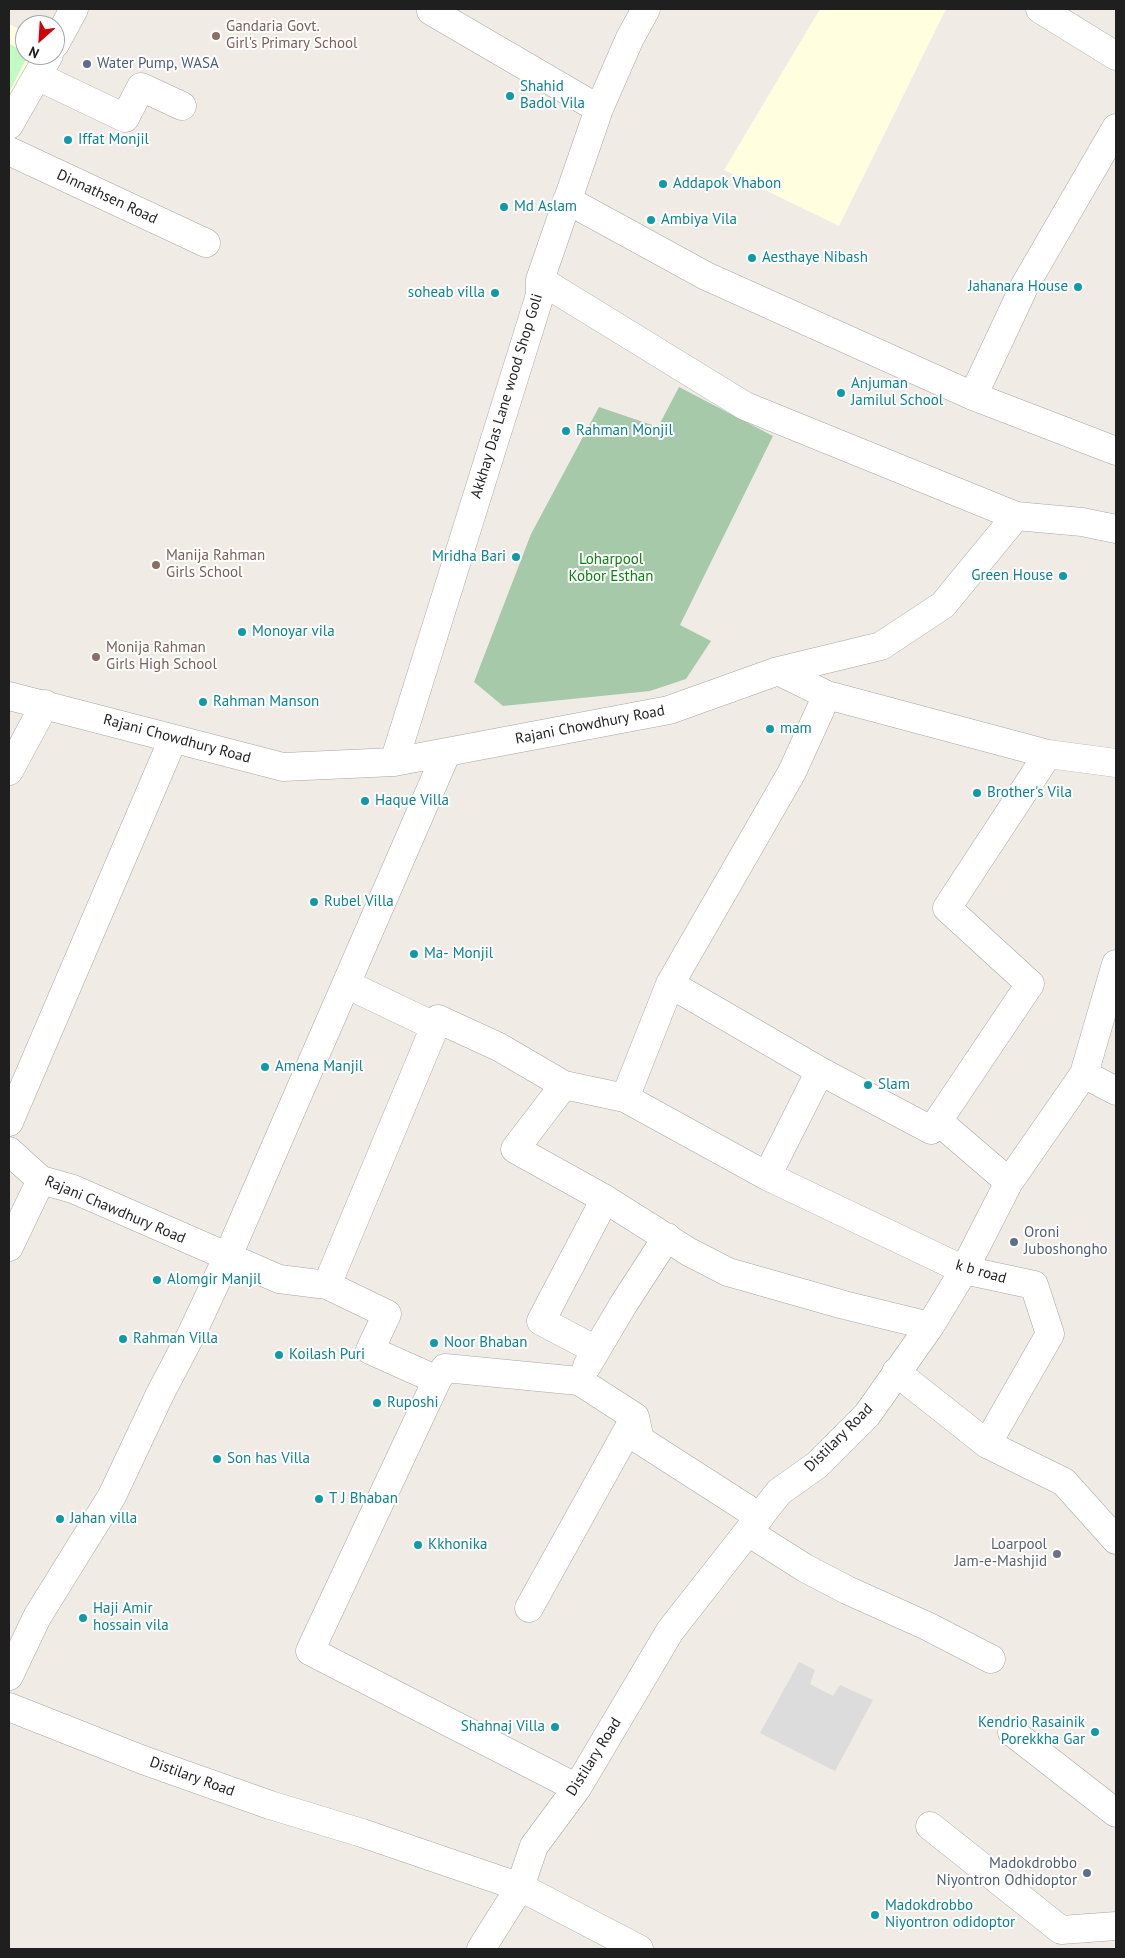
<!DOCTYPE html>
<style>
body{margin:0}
#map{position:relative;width:1125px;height:1958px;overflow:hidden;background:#f0ece5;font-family:"PT Sans",sans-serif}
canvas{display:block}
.frame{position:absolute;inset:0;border:10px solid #1f1f1f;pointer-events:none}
.north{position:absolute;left:15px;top:15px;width:50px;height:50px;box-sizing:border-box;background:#fff;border:1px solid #a5a5a5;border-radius:50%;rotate:206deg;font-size:14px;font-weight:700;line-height:20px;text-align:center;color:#1f1f1f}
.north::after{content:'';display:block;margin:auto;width:18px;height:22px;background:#ce0009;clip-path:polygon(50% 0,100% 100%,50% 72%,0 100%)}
</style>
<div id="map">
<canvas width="1125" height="1958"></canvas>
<div class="frame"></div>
<div class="north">N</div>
</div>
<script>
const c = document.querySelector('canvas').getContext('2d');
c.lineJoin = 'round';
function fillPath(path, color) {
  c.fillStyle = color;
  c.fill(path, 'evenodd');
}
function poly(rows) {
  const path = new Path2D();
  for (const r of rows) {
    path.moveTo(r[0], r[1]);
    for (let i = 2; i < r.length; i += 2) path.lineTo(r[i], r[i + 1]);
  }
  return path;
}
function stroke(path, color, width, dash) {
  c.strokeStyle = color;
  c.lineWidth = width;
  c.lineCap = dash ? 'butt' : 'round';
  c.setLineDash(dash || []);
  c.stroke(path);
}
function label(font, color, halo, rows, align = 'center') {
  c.font = font + ' "PT Sans",sans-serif';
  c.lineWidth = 4;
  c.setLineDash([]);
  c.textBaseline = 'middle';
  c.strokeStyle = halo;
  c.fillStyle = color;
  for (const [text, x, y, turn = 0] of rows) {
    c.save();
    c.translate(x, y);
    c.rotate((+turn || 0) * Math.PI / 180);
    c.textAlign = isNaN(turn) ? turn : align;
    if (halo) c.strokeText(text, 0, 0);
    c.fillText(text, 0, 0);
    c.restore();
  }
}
fillPath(poly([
 [799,1662,815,1670,810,1684,833,1696,840,1685,873,1700,835,1771,760,1733]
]), '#dddcdc');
fillPath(poly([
 [820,9,946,9,839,226,724,170],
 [9,24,25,32,25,55,36,55,9,110]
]), '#fffedf');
fillPath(poly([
 [679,387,773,436,680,625,711,641,686,679,650,691,503,706,474,682,531,534,599,407,658,427]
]), '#a6caa9');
fillPath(poly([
 [9,43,28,55,9,93]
]), '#c1fbc3');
const minor = poly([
 [432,9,431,11,599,109],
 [1040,9,1116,56],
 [55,44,74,9],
 [37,76,125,118,141,87,182,106],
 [9,125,49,55],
 [1116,128,1025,285,973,396,1116,451],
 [9,151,206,243],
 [567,200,706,276,973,396],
 [540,280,745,406,1016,516],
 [778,671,827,695,1048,754,1116,763],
 [827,695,792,772,670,984,625,1098,564,1085,515,1149,605,1199,689,1252,728,1272,844,1305,930,1326],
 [9,696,283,767,394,762,669,710,778,671,881,646,943,605,1016,516,1082,522,1116,529],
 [394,762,540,295,540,280,599,109,630,38,646,9],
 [9,771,45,704],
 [346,984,434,1026],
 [670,984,820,1071,931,1130,938,1121,1009,1182],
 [1084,1074,1116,1091],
 [625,1098,767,1176,964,1270,1034,1285,1050,1334,987,1444,1064,1482,1116,1540],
 [938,1121,1030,984,947,908,1048,754],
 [9,1122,173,739],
 [9,1151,41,1180,73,1189,279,1279,327,1285,387,1314,370,1350,437,1380,445,1368,579,1381,635,1417,640,1440,760,1517],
 [767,1176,820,1071],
 [9,1247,41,1180],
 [327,1285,438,1019,499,1047,564,1085],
 [596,1350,541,1321,605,1199],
 [587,1366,623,1305,667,1237],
 [896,1372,987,1444],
 [437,1380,310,1651,577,1788],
 [748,1532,805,1568,847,1590,927,1626,991,1659],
 [529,1608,635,1417],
 [9,1676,37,1617,112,1496,160,1394,192,1333,227,1258,446,754],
 [9,1707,143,1760,270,1805,362,1833,520,1887,639,1949],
 [1012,1732,1116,1813],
 [930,1826,1061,1930,1116,1926],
 [481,1949,520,1887,534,1846,577,1788,670,1631,779,1492,817,1465,867,1415,930,1326,964,1270,1009,1182,1084,1074,1116,964]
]);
stroke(minor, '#a6a6a6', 29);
stroke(minor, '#fff', 28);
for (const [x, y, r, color] of [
 [216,36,5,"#8d6e63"],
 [87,64,5,"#5c6f8a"],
 [510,96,5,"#0f9aa8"],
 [68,140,5,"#0f9aa8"],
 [663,184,5,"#0f9aa8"],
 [504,207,5,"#0f9aa8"],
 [651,220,5,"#0f9aa8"],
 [752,258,5,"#0f9aa8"],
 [1078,287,5,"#0f9aa8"],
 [495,293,5,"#0f9aa8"],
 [841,393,5,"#0f9aa8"],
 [566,431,5,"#0f9aa8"],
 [516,557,5,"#0f9aa8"],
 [156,565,5,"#8d6e63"],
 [1063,576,5,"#0f9aa8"],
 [242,632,5,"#0f9aa8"],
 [96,657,5,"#8d6e63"],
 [203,702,5,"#0f9aa8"],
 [770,729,5,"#0f9aa8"],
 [977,793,5,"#0f9aa8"],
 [365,801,5,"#0f9aa8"],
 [314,902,5,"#0f9aa8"],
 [414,954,5,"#0f9aa8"],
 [265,1067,5,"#0f9aa8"],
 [868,1085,5,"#0f9aa8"],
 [1014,1242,5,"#5c6f8a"],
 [157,1280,5,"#0f9aa8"],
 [123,1339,5,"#0f9aa8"],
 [434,1343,5,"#0f9aa8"],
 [279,1355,5,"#0f9aa8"],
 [377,1403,5,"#0f9aa8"],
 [217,1459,5,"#0f9aa8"],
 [319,1499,5,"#0f9aa8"],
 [60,1519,5,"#0f9aa8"],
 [418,1545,5,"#0f9aa8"],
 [1057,1554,5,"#6b7280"],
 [83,1618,5,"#0f9aa8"],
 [555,1727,5,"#0f9aa8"],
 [1095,1732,5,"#0f9aa8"],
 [1087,1873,5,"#5c6f8a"],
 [875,1915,5,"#0f9aa8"]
]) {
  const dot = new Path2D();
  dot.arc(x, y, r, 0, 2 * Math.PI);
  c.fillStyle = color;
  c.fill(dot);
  stroke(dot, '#fff', 2);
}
label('15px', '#785e54', '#fff', [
 ["Gandaria Govt.",226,27],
 ["Girl's Primary School",226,44],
 ["Manija Rahman",166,556],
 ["Girls School",166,573],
 ["Monija Rahman",106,648],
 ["Girls High School",106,665]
], 'left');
label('15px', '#4e5e75', '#fff', [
 ["Water Pump, WASA",97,64],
 ["Oroni",1024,1233],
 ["Juboshongho",1024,1250],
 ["Madokdrobbo",1077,1864,"right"],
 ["Niyontron Odhidoptor",1077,1881,"right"]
], 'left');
label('15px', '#0d838f', '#fff', [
 ["Shahid",520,87],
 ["Badol Vila",520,104],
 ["Iffat Monjil",78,140],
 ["Addapok Vhabon",673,184],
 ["Md Aslam",514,207],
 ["Ambiya Vila",661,220],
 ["Aesthaye Nibash",762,258],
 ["Jahanara House",1068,287,"right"],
 ["soheab villa",485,293,"right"],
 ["Anjuman",851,384],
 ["Jamilul School",851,401],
 ["Rahman Monjil",576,431],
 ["Mridha Bari",506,557,"right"],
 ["Green House",1053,576,"right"],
 ["Monoyar vila",252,632],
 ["Rahman Manson",213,702],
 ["mam",780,729],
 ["Brother's Vila",987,793],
 ["Haque Villa",375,801],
 ["Rubel Villa",324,902],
 ["Ma- Monjil",424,954],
 ["Amena Manjil",275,1067],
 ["Slam",878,1085],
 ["Alomgir Manjil",167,1280],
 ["Rahman Villa",133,1339],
 ["Noor Bhaban",444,1343],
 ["Koilash Puri",289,1355],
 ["Ruposhi",387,1403],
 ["Son has Villa",227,1459],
 ["T J Bhaban",329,1499],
 ["Jahan villa",70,1519],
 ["Kkhonika",428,1545],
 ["Haji Amir",93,1609],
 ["hossain vila",93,1626],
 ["Kendrio Rasainik",1085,1723,"right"],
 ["Porekkha Gar",1085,1740,"right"],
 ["Shahnaj Villa",545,1727,"right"],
 ["Madokdrobbo",885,1906],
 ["Niyontron odidoptor",885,1923]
], 'left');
label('15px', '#1f1f1f', '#fff', [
 ["Dinnathsen Road",107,197,25],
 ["Akkhay Das Lane wood Shop Goli",507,396,-73],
 ["Rajani Chowdhury Road",590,725,-11],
 ["Rajani Chowdhury Road",177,739,15],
 ["Rajani Chawdhury Road",115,1210,23],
 ["k b road",981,1272,16],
 ["Distilary Road",839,1438,-45],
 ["Distilary Road",594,1757,-58],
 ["Distilary Road",192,1777,20]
]);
label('15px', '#09820e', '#fff', [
 ["Loharpool",611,560],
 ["Kobor Esthan",611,577]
]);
label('15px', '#5b616d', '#fff', [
 ["Loarpool",1047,1545],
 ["Jam-e-Mashjid",1047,1562]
], 'right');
</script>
